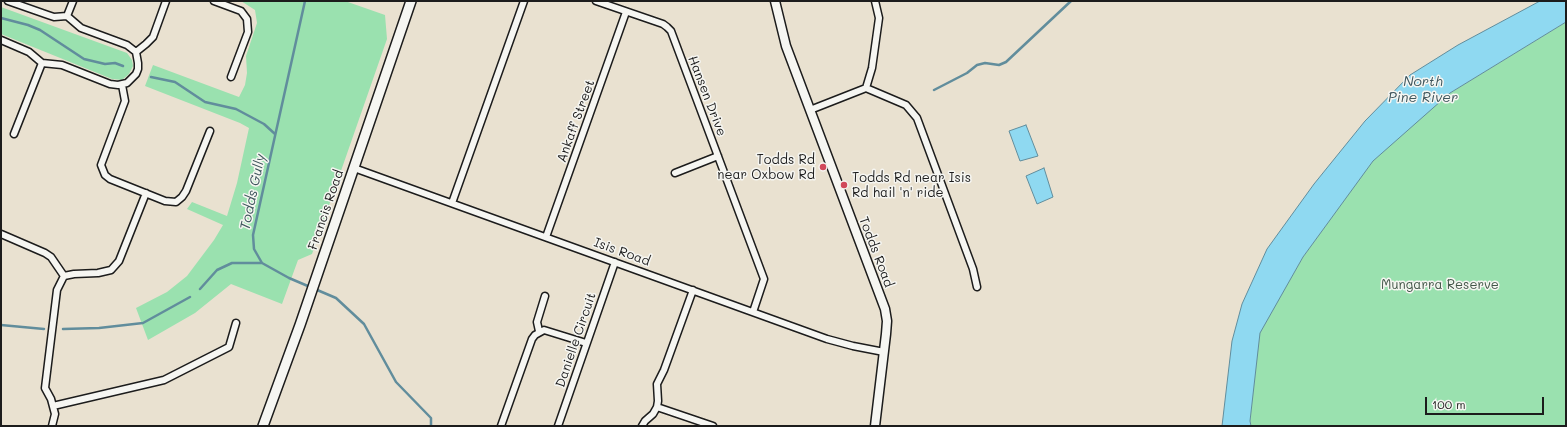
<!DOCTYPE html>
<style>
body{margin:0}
#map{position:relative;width:1567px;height:427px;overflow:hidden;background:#e9e1d0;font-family:Mali,sans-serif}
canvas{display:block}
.frame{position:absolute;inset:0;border:2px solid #1c1c1c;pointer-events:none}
.scale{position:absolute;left:1425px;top:397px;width:119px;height:18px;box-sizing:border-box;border:2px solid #1c1c1c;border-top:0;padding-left:5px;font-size:12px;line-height:14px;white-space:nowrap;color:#1c1c1c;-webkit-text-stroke:3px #f6f6f2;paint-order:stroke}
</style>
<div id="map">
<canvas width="1567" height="427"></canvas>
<div class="frame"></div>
<div class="scale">100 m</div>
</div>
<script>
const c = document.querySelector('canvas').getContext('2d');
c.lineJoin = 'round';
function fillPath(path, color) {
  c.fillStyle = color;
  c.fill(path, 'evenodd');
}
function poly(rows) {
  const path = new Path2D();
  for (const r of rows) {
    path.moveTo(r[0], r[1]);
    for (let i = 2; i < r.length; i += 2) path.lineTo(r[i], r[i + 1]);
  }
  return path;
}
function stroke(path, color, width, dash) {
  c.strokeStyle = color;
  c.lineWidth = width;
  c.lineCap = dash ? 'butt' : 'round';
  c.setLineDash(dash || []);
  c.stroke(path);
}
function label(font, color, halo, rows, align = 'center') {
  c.font = font + ' Mali,sans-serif';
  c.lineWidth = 3;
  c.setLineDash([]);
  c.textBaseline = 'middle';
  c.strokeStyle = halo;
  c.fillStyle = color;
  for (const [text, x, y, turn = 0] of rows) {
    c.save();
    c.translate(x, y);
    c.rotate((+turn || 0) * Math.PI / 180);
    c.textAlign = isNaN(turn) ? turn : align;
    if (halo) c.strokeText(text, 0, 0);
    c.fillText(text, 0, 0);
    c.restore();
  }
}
fillPath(poly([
 [241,1,345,1,385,15,387,39,312,254,298,260,282,304,231,284,195,313,148,340,136,308,167,292,187,276,214,240,223,225,187,209,192,202,227,216,237,183,249,128,240,123,145,86,153,65,239,97,245,85,247,73,246,56,257,23,255,10],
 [1,7,127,53,132,60,133,66,129,74,122,80,112,79,1,34],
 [1566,22,1566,426,1251,426,1250,421,1259,325,1289,281,1303,257,1389,137,1433,107,1450,93]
]), '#9ae1af');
const water = poly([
 [1540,1,1566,1,1566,22,1450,93,1373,161,1303,257,1260,333,1250,421,1251,426,1222,426,1232,341,1242,304,1267,249,1314,184,1365,121,1410,75,1458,45,1540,1],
 [1026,125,1038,156,1020,161,1009,131,1026,125],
 [1044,168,1053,197,1037,204,1026,176,1044,168]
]);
fillPath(water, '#8fd9f1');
stroke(water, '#618d9c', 1);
stroke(poly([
 [305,1,253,235,254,249,262,263,289,278,336,298,364,324,396,382,431,418,431,426],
 [1,18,28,25,40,30,84,59,105,64,115,63,123,66],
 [151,77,175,82,205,102,236,109,264,124,275,134],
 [934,90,967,73,977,65,985,63,999,65,1006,62,1071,1],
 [200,289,217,270,232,263,262,263],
 [1,325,44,329],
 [63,329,99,328,143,323,190,297]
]), '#618d9c', 2.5);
const minor = poly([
 [214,1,241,11,247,19,248,32,231,77],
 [596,1,663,24,667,27,671,31,764,279,753,312],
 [67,16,73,1],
 [1,40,29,52,42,63,62,65,110,84,118,85,127,83,136,74,138,69,138,63,136,52,127,45,81,28,67,16,54,17,48,15,8,1],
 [136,52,146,44,153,37,166,1],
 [122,85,125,101,101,165,105,175,110,179,165,201,176,202,182,197,186,191,210,131],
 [866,88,906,105,917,118,973,269,977,287],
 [810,110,866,88,872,68,879,18,875,1],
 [14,134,42,63],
 [354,168,827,339,853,346,884,352],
 [675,173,718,156],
 [452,203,524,1],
 [1,234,45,253,51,257,64,276],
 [546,237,626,12],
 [539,331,537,322,545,296],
 [53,406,164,380,229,347,236,323],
 [657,407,713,426],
 [52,426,55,414,51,399,45,388,57,290,64,276,74,274,98,273,111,270,119,261,146,193],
 [501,426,532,339,535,335,544,330,586,343],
 [558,426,615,262],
 [642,426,645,421,653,414,657,407,658,401,657,384,664,370,693,290]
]);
const tertiary = poly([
 [775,1,786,46,885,309,887,321,886,334,875,426]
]);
const secondary = poly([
 [263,426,300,325,411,1]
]);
stroke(minor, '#1c1c1c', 9);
stroke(tertiary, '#1c1c1c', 11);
stroke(secondary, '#1c1c1c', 12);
stroke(minor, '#f6f6f2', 6);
stroke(tertiary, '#f6f6f2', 8);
stroke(secondary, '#f6f6f2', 9);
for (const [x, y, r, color] of [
 [823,167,4,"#d1495b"],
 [844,185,4,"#d1495b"]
]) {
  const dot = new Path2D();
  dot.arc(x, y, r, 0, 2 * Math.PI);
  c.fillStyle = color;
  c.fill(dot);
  stroke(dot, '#f6f6f2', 1.5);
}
label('13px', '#1c1c1c', '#f6f6f2', [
 ["Hansen Drive",707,96,69],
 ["Ankaff Street",576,121,-70],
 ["Francis Road",326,210,-71],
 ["Isis Road",622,252,20],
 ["Todds Road",876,252,69],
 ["Danielle Circuit",576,340,-71]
]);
label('13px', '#1c1c1c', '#f6f6f2', [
 ["Todds Rd",815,160],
 ["near Oxbow Rd",815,175],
 ["Todds Rd near Isis",852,178,"left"],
 ["Rd hail 'n' ride",852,193,"left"]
], 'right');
label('13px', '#425748', '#f6f6f2', [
 ["Mungarra Reserve",1440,285]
]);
label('italic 14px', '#3e555c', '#f6f6f2', [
 ["North",1423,82],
 ["Pine River",1423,98],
 ["Todds Gully",253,192,-78]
]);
</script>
